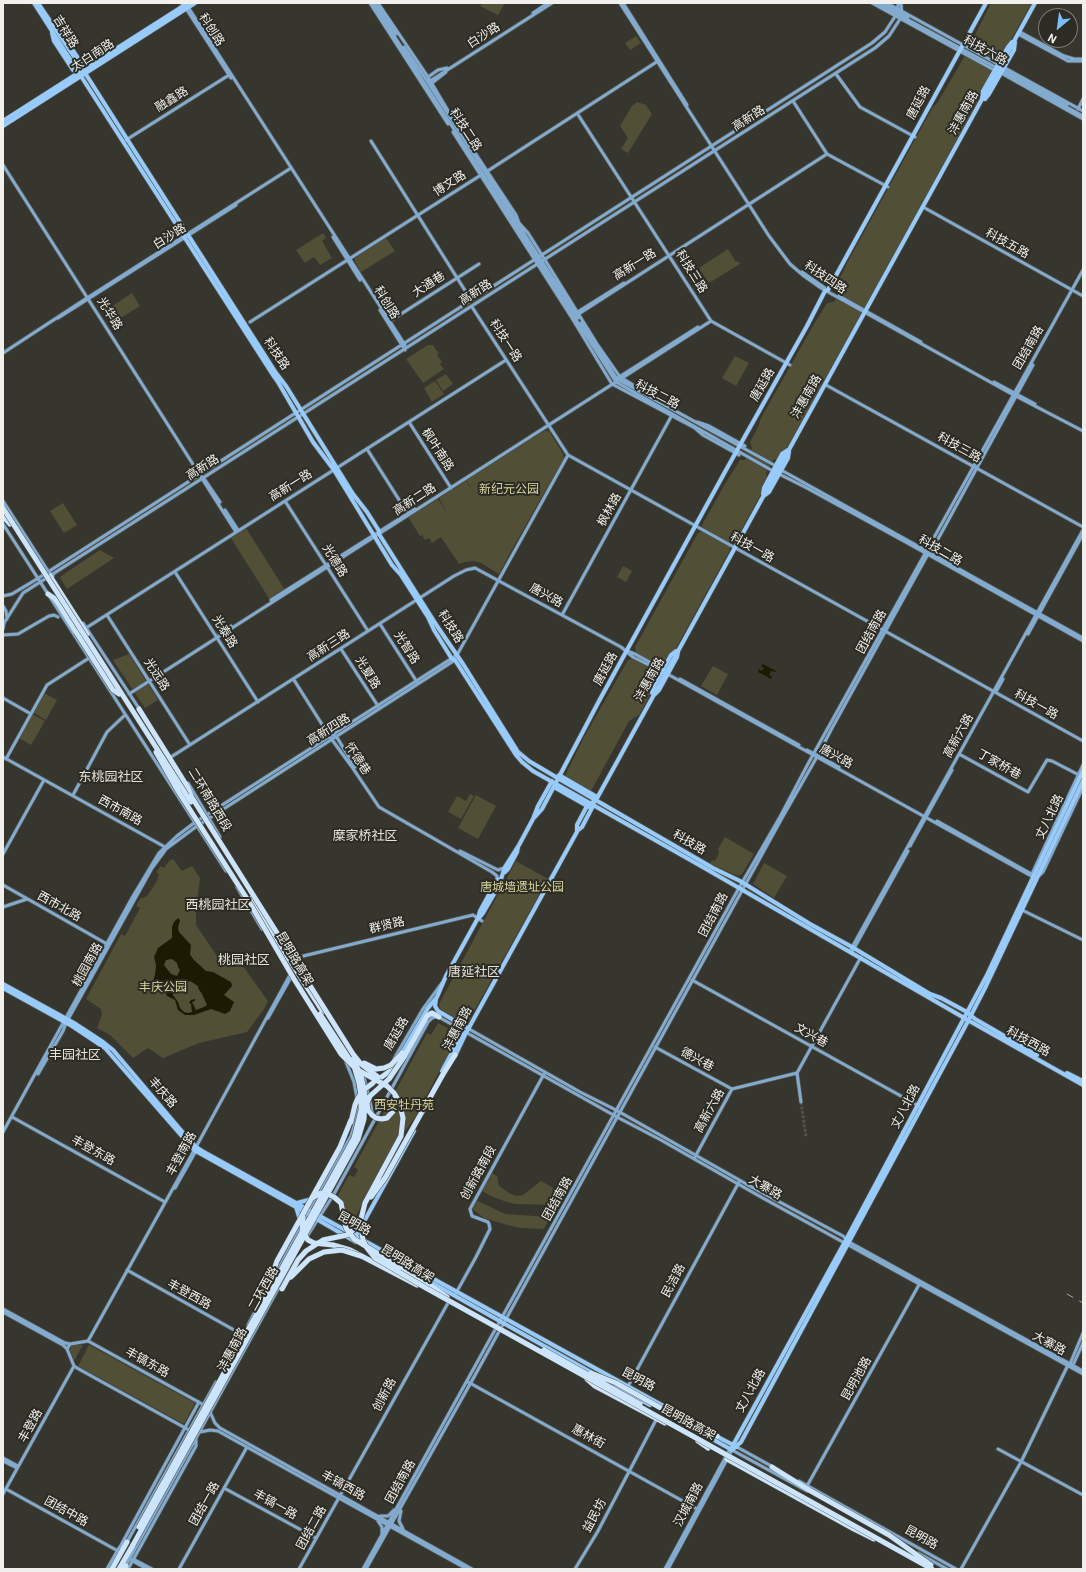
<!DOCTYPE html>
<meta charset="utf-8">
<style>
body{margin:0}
#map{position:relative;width:1086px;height:1572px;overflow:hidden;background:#36352e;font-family:Roboto,sans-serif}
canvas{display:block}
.frame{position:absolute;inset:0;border:4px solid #f1f0ec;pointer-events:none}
.north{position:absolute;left:1038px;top:8px;width:40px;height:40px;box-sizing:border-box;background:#2c2b24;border:1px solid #7b7a74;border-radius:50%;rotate:209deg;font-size:11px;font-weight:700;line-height:16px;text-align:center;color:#f1f0ec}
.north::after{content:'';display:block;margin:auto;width:14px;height:18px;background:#7cbef9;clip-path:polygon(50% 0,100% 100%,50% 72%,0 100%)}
</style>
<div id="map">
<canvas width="1086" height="1572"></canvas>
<div class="frame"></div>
<div class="north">N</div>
</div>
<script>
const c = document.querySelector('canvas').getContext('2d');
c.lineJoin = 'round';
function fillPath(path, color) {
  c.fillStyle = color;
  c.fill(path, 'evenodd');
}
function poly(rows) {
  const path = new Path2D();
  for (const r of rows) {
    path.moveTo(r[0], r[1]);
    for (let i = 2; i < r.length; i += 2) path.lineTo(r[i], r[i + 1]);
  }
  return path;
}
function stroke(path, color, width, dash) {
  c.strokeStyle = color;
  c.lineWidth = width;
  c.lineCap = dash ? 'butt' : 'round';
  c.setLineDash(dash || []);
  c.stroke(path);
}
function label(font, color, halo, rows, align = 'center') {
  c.font = font + ' Roboto,"Noto Sans SC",sans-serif';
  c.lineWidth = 4;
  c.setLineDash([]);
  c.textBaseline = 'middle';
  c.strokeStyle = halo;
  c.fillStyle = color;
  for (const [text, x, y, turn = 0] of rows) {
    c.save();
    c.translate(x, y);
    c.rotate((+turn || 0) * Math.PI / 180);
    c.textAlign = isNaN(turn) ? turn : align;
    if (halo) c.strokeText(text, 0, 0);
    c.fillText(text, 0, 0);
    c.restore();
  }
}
fillPath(poly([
 [482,3,505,3,498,15,480,6],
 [991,3,1032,3,982,90,980,99,788,446,778,459,773,460,766,473,767,478,763,486,760,496,735,541,731,544,729,552,676,648,669,655,664,663,661,664,657,673,657,677,652,686,648,699,639,715,629,721,591,791,566,777,566,774,584,737,628,660,632,659,636,651,635,647,698,533,701,532,703,529,702,525,725,484,740,460,745,460,752,448,750,442,758,427,761,418,814,324,827,303,834,302,840,291,837,284,848,261,933,107,938,102,963,59],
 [636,36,641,43,630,50,625,43],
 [637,102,646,105,652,114,628,153,621,149,628,138,620,126,632,106],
 [323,233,326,238,322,241,332,258,320,265,314,257,305,263,296,250],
 [386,238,395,251,361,272,355,262,355,258],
 [728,249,736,262,738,261,740,264,709,283,699,268],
 [132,293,140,306,116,321,108,309],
 [428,345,433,345,439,354,437,355,442,362,440,364,444,369,423,383,406,359],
 [735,356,749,363,736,386,722,378],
 [446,374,453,384,443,391,436,380],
 [435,381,444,394,432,402,424,388],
 [544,431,549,431,563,454,564,458,510,553,479,502,510,553,499,574,481,563,474,561,465,562,459,564,441,537,432,543,429,538,425,540,422,535,420,536,408,517,438,499,447,513,439,498,466,481,475,495,466,480],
 [63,503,77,525,64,533,50,511],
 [246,528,285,590,270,600,231,538],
 [100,550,114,558,67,589,60,578,61,576],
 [623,566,632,571,626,582,617,577],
 [129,654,158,700,145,708,113,660],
 [713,666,728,674,717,695,701,686],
 [44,693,57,700,46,720,34,713],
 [32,714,45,721,31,745,19,738],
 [470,794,474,796,461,819,448,812,457,796,466,801],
 [476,795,496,806,478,839,458,828],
 [725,837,754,854,742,874,738,876,710,864,712,860,715,861,719,853,718,849],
 [173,859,182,871,192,866,200,878,196,911,196,925,223,965,234,967,243,966,268,1001,264,1009,247,1032,199,1043,163,1058,148,1048,133,1058,110,1035,97,1028,102,1014,101,1009,86,999,121,934,125,936,140,908,136,906,140,899,147,896,157,881,159,874,156,872,161,866,164,868,169,861],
 [516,861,548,879,469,1020,463,1022,440,1009,439,1004],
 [764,863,787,876,774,898,753,884],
 [438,1023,455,1032,457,1037,455,1042,414,1119,396,1143,362,1204,353,1222,340,1216,343,1200,337,1197,349,1175,354,1177,358,1170,354,1167,427,1033,431,1035],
 [492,1173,497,1176,499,1186,511,1194,517,1196,523,1195,541,1181,564,1194,558,1205,515,1204,504,1201,493,1197,482,1191],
 [476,1200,505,1214,550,1217,544,1229,520,1228,504,1224,484,1218,471,1208],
 [72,1345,83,1345,74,1361,70,1350],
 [89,1345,195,1403,184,1424,78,1366]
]), '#524f37');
fillPath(poly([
 [763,664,776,671,775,672,771,671,769,675,772,677,771,679,758,672,759,669,762,671,764,668,761,666],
 [178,918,180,920,178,928,179,932,191,945,190,954,193,959,206,971,213,972,231,982,232,986,224,995,234,1002,230,1011,225,1014,211,1009,194,1015,185,1015,178,1010,175,1000,167,996,165,990,155,987,156,983,153,981,155,975,156,965,154,957,158,948,172,938,172,927,174,922],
 [172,959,177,963,178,967,180,970,177,976,171,974,164,965,166,960],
 [190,981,198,986,198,988,202,994,207,1005,204,1007,196,1010,192,1002,195,1001,195,999,191,1000,189,1003,191,1004,192,1012,188,1013,184,1012,180,1008,178,1002,173,995,172,991,175,985]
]), '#1d1a03');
stroke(poly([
 [801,1102,806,1137]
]), '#52514a', 3, [3, 1.5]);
const secondary = poly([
 [181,3,188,7,405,345],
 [370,3,448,124],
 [373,3,616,382,773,471,805,487,902,540,1083,641],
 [376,3,396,34],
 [378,3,428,77,454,121,516,215,519,223,528,233,545,260,597,344,620,377,661,402],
 [620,3,769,236,790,264,804,276,821,288,1010,393,1083,431],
 [623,3,687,105],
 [872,3,996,71],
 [877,3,997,68],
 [881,3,908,17],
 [887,3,1083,111],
 [185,7,231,78],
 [533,13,548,3],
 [1020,32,1064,56,1074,59,1083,59],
 [1018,34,1068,61,1083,61],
 [404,47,427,81,578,318],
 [1002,69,1067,105],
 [1001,71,1083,116],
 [1001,73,1083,119],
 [836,74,860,107,915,137],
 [428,77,438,70,447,68],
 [430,81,552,3],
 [432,83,446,72],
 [793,101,827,154,888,187],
 [1078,109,1083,99],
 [577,113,711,321,790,365],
 [453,132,572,318,612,384,695,428,703,435,739,455],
 [126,140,229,75],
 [371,141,471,300],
 [3,165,236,532],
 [486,172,658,61],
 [923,207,1083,296],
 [333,237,360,280],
 [802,272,825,288],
 [839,296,921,342],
 [472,307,568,455,1083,741],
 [380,310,405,350],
 [576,313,624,283],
 [577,315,827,154],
 [58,318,236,205],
 [390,321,479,264],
 [250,322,481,175],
 [581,323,617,379,776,466],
 [3,353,84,300,291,168],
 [616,379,698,327],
 [994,382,1035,404],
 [826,385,1083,527],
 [409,422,451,488],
 [697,422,709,426,745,446],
 [367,449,408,514],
 [781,470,1083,638],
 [203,477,220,502],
 [3,501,48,571,53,576],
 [285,501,368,631],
 [225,510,238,530],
 [3,524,226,871],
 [175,572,258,702],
 [3,596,12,594,37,579,872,43,885,32,898,12,898,3],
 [271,600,415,509],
 [3,606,6,611,7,619],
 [107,615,190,745],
 [562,615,672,415],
 [83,623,140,710],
 [380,624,417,682],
 [86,628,506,360],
 [3,629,4,623,23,593,875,48,889,36,902,16,901,3],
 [219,634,231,626],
 [1028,634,1083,534],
 [3,635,18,634,49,616,54,615,58,617],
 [341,649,378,706],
 [627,651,635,654,664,670],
 [680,679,799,745],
 [294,680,330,737,352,767,379,807,492,872,497,876,497,880],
 [997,690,1003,679],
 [129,694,711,321],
 [3,698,31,714],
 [334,736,336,736,355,767],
 [807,750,839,767],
 [959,754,1028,792,1047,760,1052,761,1081,776],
 [3,757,165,847],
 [171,757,454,576,466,570,475,568,621,647,633,657,671,676,1035,878],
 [6,759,47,685,89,658],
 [188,783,220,837],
 [73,795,107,732,125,715],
 [937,821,1035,876],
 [910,846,952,770],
 [460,851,498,870,504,868],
 [3,854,44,780],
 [1032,874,1083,765],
 [1040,875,1043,872,1083,787],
 [3,885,107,944],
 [237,887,262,929],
 [3,907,27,899],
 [1022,910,1083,940],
 [850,951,1083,530],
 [852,952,908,851],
 [295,957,308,975,310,983],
 [295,958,473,915,482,921],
 [692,980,919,1106],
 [268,1018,291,977],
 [469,1029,580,1092,616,1110,748,1185,843,1236,849,1242,1083,1371],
 [655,1047,732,1089],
 [394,1059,423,1009,442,983],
 [346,1062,354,1082,357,1098],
 [361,1064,373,1115],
 [38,1074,63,1031,66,1023,152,868,166,849,197,826,455,660],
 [801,1102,797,1073,861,957],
 [12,1117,165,1202],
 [3,1132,132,898,159,853,177,836,194,823,457,655,568,455],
 [695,1157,732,1089,797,1073],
 [175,1188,197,1149],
 [304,1219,351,1136,356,1120,357,1106],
 [306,1238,334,1194,428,1022,432,1018,437,1016,617,1117,661,1140,761,1197,1083,1374],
 [127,1270,243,1335],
 [272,1281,300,1228],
 [456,1293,476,1257,490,1229,489,1224,488,1222,472,1216,470,1209,544,1074],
 [3,1309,65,1343,70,1344],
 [3,1312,63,1345,67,1349,74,1366,77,1368,189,1430],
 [248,1325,265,1293],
 [1083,1333,1070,1364,1071,1367,1073,1365,1083,1343],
 [88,1341,196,1147,290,975],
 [67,1349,70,1344,88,1341,204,1405],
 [468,1382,699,1510],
 [627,1388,739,1182],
 [210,1412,215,1423,220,1428,472,1569],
 [200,1432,210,1430,218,1431,467,1569],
 [737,1447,773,1467],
 [998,1449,1083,1495],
 [3,1458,18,1466],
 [3,1461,17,1468],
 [799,1481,956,1569],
 [807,1486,920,1283],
 [224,1488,316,1538],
 [6,1489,118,1551],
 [3,1494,74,1366],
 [401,1511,399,1521,403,1529],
 [380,1516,388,1516,394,1510],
 [378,1521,382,1527,382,1534],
 [120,1547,199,1402],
 [918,1553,947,1569],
 [133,1559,152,1569],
 [131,1560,147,1569],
 [125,1567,289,1269],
 [107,1569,119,1548,123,1547,127,1542,216,1382],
 [128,1569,196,1446,196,1439],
 [179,1569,247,1447],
 [299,1569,448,1303],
 [363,1569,739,888,780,817,809,762,1083,270],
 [366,1569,474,1377,782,818,818,755,832,728,928,554,932,550,1033,365],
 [575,1569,598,1531,656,1420],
 [665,1569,730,1449],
 [668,1569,732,1450,807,1491],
 [961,1569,1021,1462,1068,1365]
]);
const primary = poly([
 [34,3,273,375,278,382,313,442,334,470,392,565,401,575,417,600,428,617,434,630,452,659,455,660,516,755,522,762,533,771,701,866,973,1023,1083,1085],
 [38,3,85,73,276,373,286,386,353,494,367,512,379,531,379,534,437,626,463,664,518,752,529,761,561,780,713,868,740,881,810,924,852,947,930,994,941,998,967,1012,975,1019,1037,1055],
 [58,31,64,37,82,64,81,69],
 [52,33,54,41,73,70,78,71],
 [982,97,983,91,1008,47,1012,42],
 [985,99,989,94,1014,50,1015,42],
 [3,121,188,3],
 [3,126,195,3],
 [763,494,764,488,782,454,788,450],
 [765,495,769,492,788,458,789,451],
 [652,693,654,686,671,655,676,651],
 [655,694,659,690,677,657,678,652],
 [559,775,597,797],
 [554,787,589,807],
 [533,819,542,809,599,701,726,470,807,326,825,291,828,290,986,3],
 [577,831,577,825,587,806,596,800,1035,3],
 [577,831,582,827,594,804],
 [505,872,508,869,517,852,518,847],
 [479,918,483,913,501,882,501,879],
 [3,984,74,1023,103,1042,113,1050,179,1128,196,1147,202,1151,707,1430],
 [3,988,72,1026,105,1048,194,1150,296,1207,356,1242],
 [436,999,435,1006,438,1011,469,1029],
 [402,1053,428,1008,437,997,446,976,478,918,480,911,497,880,501,879,505,867,519,845,533,819,538,806,552,781],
 [455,1056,466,1033,578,830],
 [442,1071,461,1036,465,1033],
 [1067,1073,1083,1081],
 [297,1203,312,1199],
 [296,1207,300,1220],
 [356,1236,414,1131],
 [425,1279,594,1374],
 [610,1383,650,1405],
 [691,1427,732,1450,741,1442,967,1023,986,986,1083,781],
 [714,1435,737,1447],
 [732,1447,847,1238,987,975,1083,771]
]);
const highway = poly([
 [3,516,10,524],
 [50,576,87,634],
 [48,594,54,598,58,603,76,632],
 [139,709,187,786,191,796],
 [252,898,290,961,323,1012],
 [404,1057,427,1016,432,1013,439,1017],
 [442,1076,455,1055],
 [376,1081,390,1071,398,1059],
 [333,1245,350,1250,417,1285],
 [400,1267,422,1280,447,1297],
 [587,1379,595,1386,665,1423],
 [695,1427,717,1436],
 [698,1441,708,1448],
 [727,1459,854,1529,874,1539],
 [772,1467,809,1490],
 [112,1569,127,1542],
 [119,1569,133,1545],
 [124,1569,126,1566]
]);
stroke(secondary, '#54534c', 4.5);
stroke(primary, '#54534c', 5.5);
stroke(highway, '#54534c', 6);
stroke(secondary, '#83abcf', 3);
stroke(primary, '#98cbfa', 4);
stroke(highway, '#cde5fc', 5);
stroke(poly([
 [1067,1294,1083,1303]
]), '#a6a5a0', 1, [7, 7]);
const highwayBridge = poly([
 [3,508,191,802],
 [76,632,113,690,119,694],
 [156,752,178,791,251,905,294,979,341,1054,356,1069,387,1086,394,1093,399,1101,403,1118,401,1136,365,1203,361,1219,361,1228,363,1240,367,1248,375,1258,426,1288,932,1569],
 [191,796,353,1054,361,1064,378,1077],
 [364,1063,376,1069,384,1068,391,1065,402,1053],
 [395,1097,395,1109,387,1118,382,1119,376,1118,372,1115,368,1110,367,1103,370,1096,389,1079,404,1057],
 [351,1122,355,1105,358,1098,365,1089,373,1083],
 [371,1197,385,1178,442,1076],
 [312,1198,321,1193,326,1193,334,1197,341,1203,346,1228,354,1239,400,1267],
 [303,1218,302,1231,308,1240,314,1243,333,1245],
 [291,1277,309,1259,324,1252,342,1250,361,1256],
 [282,1289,298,1260,306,1251,323,1240,347,1235,352,1231,360,1219],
 [265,1295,277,1261,340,1147,351,1120],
 [544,1350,640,1404],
 [591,1373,616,1383,695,1427],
 [809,1490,889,1535,931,1565],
 [139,1527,354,1138,361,1110,361,1096,359,1083,354,1066,320,1014],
 [133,1545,358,1139,364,1119,365,1096,361,1075,353,1059]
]);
stroke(highwayBridge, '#54534c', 6, []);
stroke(highwayBridge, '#cde5fc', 5);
label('12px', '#f1f0ec', '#2c2b24', [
 ["科创路",211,30,57],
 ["吉祥路",65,32,58],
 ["白沙路",484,36,-33],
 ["科技六路",985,51,29],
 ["太白南路",93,56,-33],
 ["融鑫路",172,100,-32],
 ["唐延路",919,103,-62],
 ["沣惠南路",964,113,-61],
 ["高新路",749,119,-33],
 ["科技二路",465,130,57],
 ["博文路",450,184,-33],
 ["白沙路",170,237,-32],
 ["科技五路",1007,244,29],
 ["高新一路",635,265,-32],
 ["科技三路",691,272,58],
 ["科技四路",825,278,34],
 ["大通巷",429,285,-33],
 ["高新路",476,293,-33],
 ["科创路",386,303,58],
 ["光华路",109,314,58],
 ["科技一路",505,341,57],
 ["团结南路",1029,348,-60],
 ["科技路",276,354,56],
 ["唐延路",763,385,-60],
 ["科技二路",657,395,28],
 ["沣惠南路",807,397,-60],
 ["科技三路",959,448,29],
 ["枫叶南路",437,450,57],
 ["高新路",203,468,-33],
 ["高新一路",291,486,-32],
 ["高新二路",415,500,-33],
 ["枫林路",610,510,-61],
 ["科技一路",752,548,29],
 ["科技二路",940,551,30],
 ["光德路",334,561,58],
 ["唐兴路",546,596,29],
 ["科技路",450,627,58],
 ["光泰路",224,632,58],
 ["团结南路",872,632,-61],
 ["高新三路",329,646,-33],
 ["光智路",406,648,57],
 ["唐延路",606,669,-61],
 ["光夏路",367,673,58],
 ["光远路",156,675,57],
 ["沣惠南路",650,680,-61],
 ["科技一路",1036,705,29],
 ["高新四路",329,730,-32],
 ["高新六路",959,736,-61],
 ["唐兴路",836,757,29],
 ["怀德巷",357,759,56],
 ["丁家桥巷",999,765,29],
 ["二环南路西段",209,800,59],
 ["西市南路",120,811,29],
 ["丈八北路",1050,817,-64],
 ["科技路",689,843,30],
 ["西市北路",59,907,29],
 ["团结南路",714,915,-62],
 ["群贤路",387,926,-13],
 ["昆明路高架",294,959,59],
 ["桃园南路",88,965,-61],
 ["沣惠南路",458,1029,-62],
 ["唐延路",397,1034,-60],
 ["文兴巷",811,1036,29],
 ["科技西路",1028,1042,29],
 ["德兴巷",697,1060,29],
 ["丰庆路",162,1093,49],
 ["丈八北路",906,1107,-62],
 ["高新六路",710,1111,-61],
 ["丰登东路",93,1151,29],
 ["丰登南路",182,1154,-61],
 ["创新路南段",479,1173,-61],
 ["大寨路",765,1188,30],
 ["团结南路",558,1199,-61],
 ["昆明路",354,1224,29],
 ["昆明路高架",407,1264,32],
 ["民洁路",674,1281,-62],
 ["二环西路",264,1289,-61],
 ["丰登西路",189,1295,29],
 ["大寨路",1049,1344,29],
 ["沣惠南路",233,1350,-62],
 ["丰镐东路",147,1363,29],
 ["昆明池路",857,1379,-61],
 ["昆明路",638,1380,28],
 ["丈八北路",751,1391,-61],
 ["创新路",385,1395,-62],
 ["昆明路高架",688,1423,29],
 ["丰登路",31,1426,-61],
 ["惠林街",588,1437,29],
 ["团结南路",401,1482,-61],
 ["丰镐西路",343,1486,29],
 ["团结一路",205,1504,-61],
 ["丰镐一路",275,1505,29],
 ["汉城南路",689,1505,-62],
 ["团结中路",66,1512,29],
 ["益民坊",595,1516,-62],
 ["团结二路",312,1528,-61],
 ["昆明路",921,1538,29]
]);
label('12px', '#d9d49e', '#2c2b24', [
 ["新纪元公园",509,490],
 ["唐城墙遗址公园",522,888],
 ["丰庆公园",163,988],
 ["西安牡丹苑",404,1106]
]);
label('13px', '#e3e3d9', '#2c2b24', [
 ["东桃园社区",111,778],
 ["糜家桥社区",365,837],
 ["西桃园社区",218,906],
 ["桃园社区",244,961],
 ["唐延社区",474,973],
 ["丰园社区",75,1056]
]);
</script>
